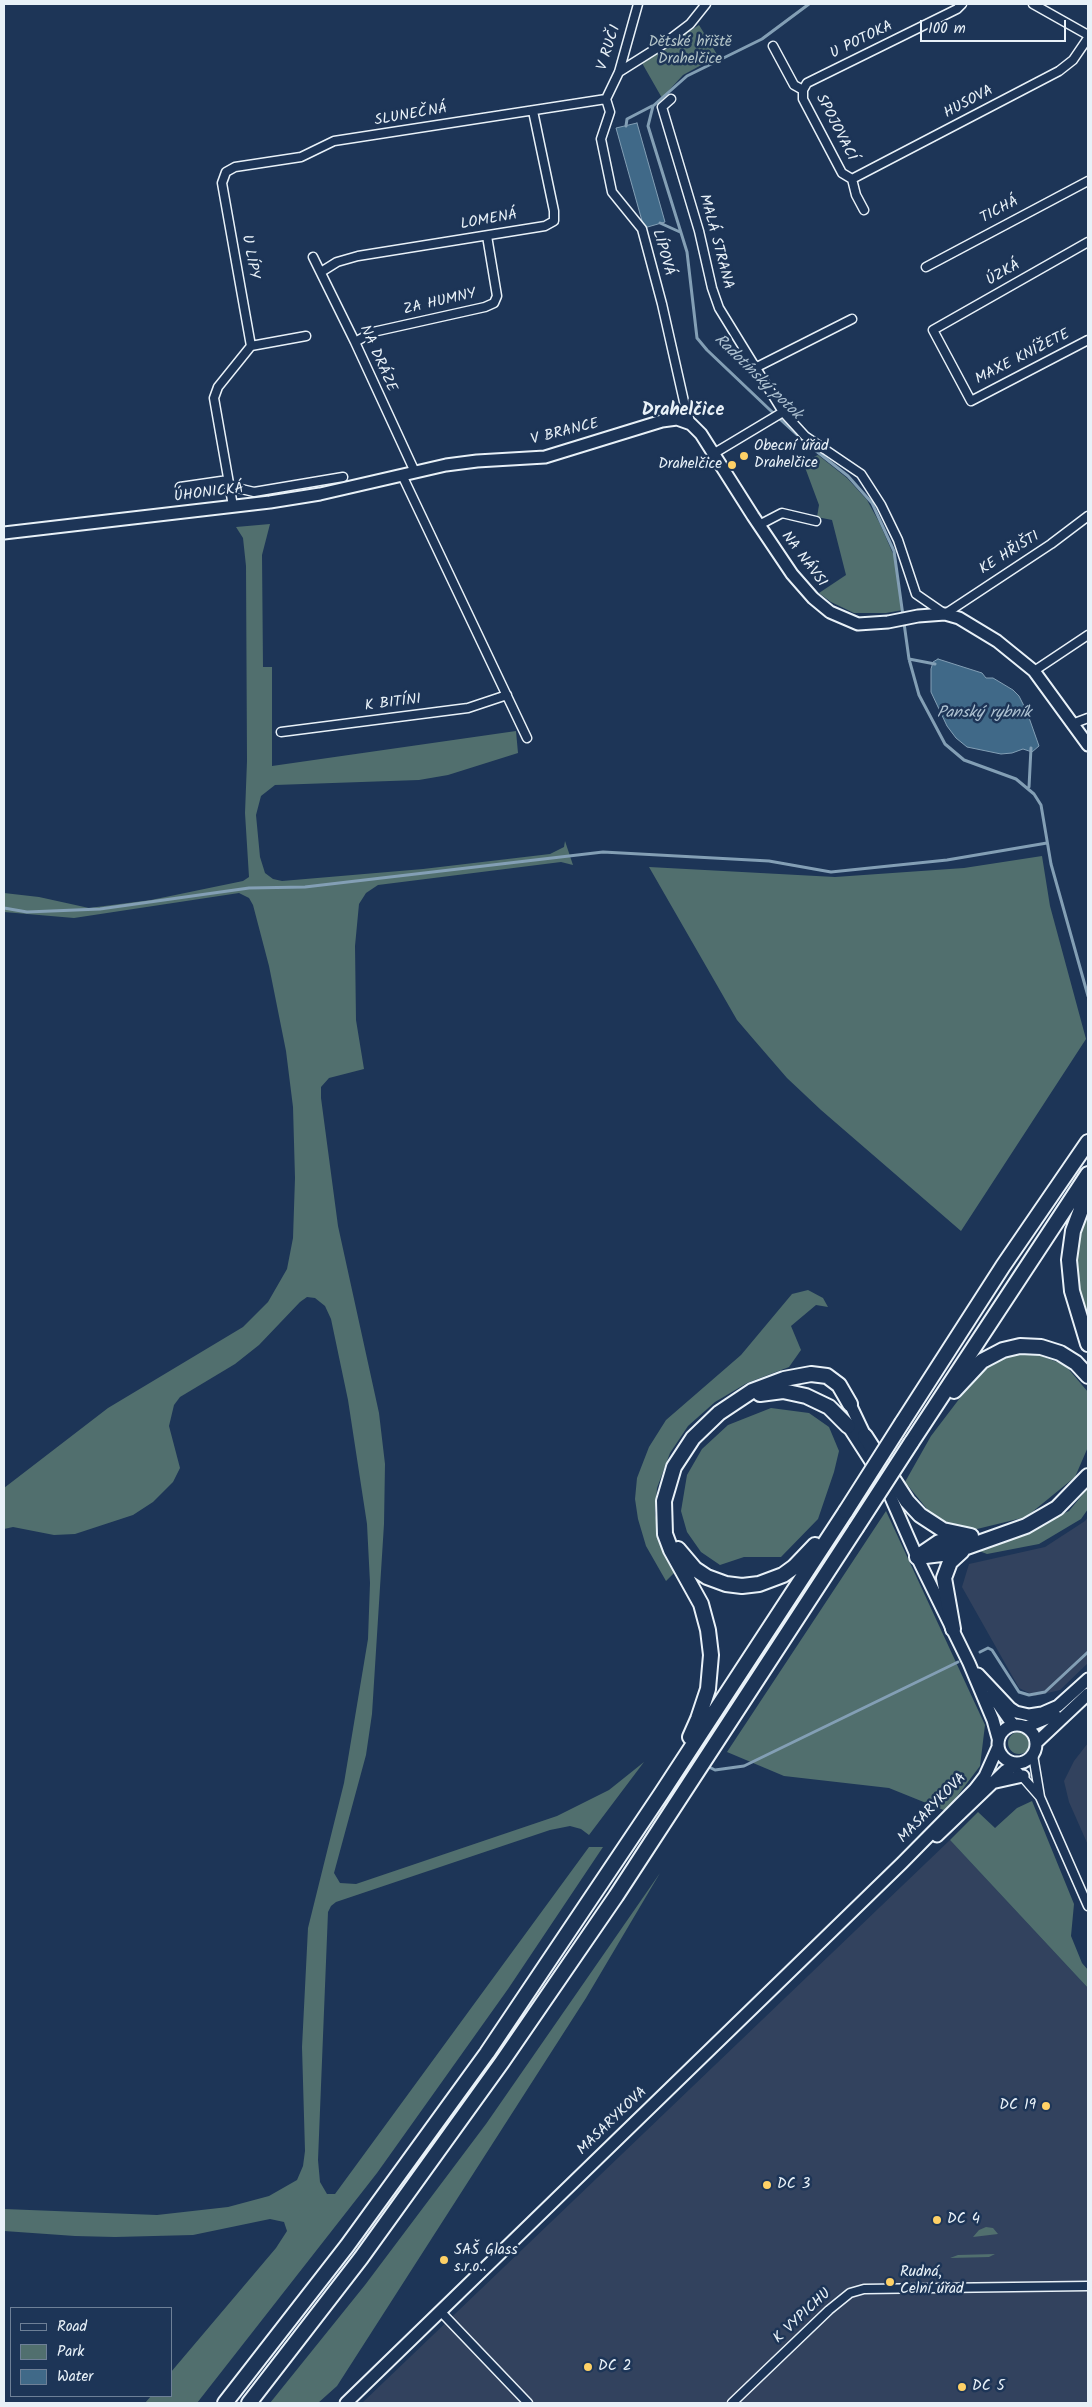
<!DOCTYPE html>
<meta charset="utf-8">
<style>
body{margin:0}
#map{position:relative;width:1092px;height:2407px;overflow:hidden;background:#1d3557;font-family:Kalam,sans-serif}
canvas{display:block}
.frame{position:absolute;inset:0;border:5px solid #e8f1f8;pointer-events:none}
.legend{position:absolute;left:10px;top:2307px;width:162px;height:90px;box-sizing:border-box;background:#1d3557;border:1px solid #6e8097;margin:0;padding:6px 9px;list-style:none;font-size:15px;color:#e8f1f8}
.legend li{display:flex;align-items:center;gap:10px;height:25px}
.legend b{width:25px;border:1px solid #6e8097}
.scale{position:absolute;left:920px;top:20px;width:146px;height:22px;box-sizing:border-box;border:2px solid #e8f1f8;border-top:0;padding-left:6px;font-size:15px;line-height:18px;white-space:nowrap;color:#e8f1f8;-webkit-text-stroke:4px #1d3557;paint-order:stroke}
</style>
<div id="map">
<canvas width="1092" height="2407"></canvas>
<div class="frame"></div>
<ul class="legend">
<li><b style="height:6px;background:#1d3557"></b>Road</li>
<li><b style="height:14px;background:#516f6e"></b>Park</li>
<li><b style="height:14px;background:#406988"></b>Water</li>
</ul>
<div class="scale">100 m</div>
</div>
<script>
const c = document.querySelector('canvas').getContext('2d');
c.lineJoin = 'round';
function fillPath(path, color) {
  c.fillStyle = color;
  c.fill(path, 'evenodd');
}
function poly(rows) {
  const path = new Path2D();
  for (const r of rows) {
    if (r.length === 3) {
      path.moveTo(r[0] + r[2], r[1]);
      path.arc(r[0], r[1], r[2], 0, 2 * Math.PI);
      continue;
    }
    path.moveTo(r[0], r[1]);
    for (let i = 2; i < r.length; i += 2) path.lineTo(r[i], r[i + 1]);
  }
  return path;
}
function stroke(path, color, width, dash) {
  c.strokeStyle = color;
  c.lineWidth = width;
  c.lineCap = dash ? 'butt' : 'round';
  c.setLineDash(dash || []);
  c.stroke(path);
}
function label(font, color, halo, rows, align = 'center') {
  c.font = font + ' Kalam,sans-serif';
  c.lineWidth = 5;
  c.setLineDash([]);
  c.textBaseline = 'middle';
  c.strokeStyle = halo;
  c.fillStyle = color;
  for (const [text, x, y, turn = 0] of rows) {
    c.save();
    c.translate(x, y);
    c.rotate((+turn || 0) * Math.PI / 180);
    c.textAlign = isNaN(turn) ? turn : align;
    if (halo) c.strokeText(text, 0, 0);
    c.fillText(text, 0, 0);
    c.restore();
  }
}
fillPath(poly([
 [1088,1517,1088,1663,1060,1690,1035,1696,1019,1688,962,1587,969,1564,1045,1547,1085,1521],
 [1088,1743,1088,1845,1069,1802,1064,1781,1074,1761],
 [950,1840,1088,1988,1088,2403,362,2403]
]), '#32425e');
fillPath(poly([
 [699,25,718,56,683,75,662,98,642,63],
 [818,455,847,478,867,500,879,522,894,556,903,610,886,613,854,613,831,602,819,593,846,575,832,520,817,517,819,505,803,462],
 [270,524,262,555,263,667,272,667,272,766,516,731,518,753,448,775,419,780,275,785,261,796,256,815,260,857,265,873,273,879,282,881,423,869,550,854,564,847,565,841,573,865,561,862,378,885,366,893,359,904,355,946,356,1020,364,1069,329,1078,321,1087,321,1098,338,1226,379,1413,385,1464,384,1524,372,1714,366,1755,334,1873,340,1883,356,1884,557,1816,609,1790,644,1762,589,1835,581,1829,570,1826,550,1830,336,1902,331,1906,328,1912,318,2160,320,2182,327,2194,335,2194,589,1847,603,1847,508,1989,377,2173,197,2403,145,2403,151,2396,171,2396,171,2372,276,2248,287,2231,284,2222,270,2219,193,2235,115,2237,75,2236,4,2231,4,2209,157,2215,228,2207,269,2196,297,2180,303,2166,305,2151,302,2047,308,1928,344,1783,368,1639,370,1583,367,1524,348,1400,331,1319,325,1306,315,1298,307,1297,300,1302,259,1345,235,1364,180,1397,174,1405,169,1426,180,1468,173,1482,153,1502,133,1515,75,1534,54,1535,13,1527,4,1529,4,1488,108,1408,243,1327,268,1302,287,1269,293,1238,295,1178,293,1107,286,1051,269,966,253,905,249,898,239,893,74,918,4,912,4,893,39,897,89,908,151,900,243,881,249,877,245,813,247,761,246,566,243,538,236,527],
 [1042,856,1050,906,1086,1039,961,1231,821,1110,787,1078,755,1041,737,1020,649,867,835,877,964,868],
 [1088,1211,1088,1324,1076,1288,1076,1249],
 [808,1290,823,1298,828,1307,816,1305,791,1326,801,1350,789,1367,747,1383,715,1402,688,1426,670,1453,657,1488,655,1513,661,1543,676,1571,666,1581,646,1546,638,1519,635,1499,637,1478,649,1447,666,1420,741,1355,792,1294],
 [1028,1351,1065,1365,1088,1392,1088,1447,1075,1477,1026,1517,977,1529,936,1520,905,1482,931,1436,985,1365],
 [771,1408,809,1413,829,1427,839,1451,834,1472,818,1519,781,1557,744,1557,720,1565,701,1552,687,1532,681,1511,687,1475,702,1449,728,1425],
 [1088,1488,1088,1509,1081,1519,1039,1544,987,1554,979,1551,1069,1511],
 [886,1511,985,1725,980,1766,946,1811,889,1788,784,1776,727,1752],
 [1019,1743,11],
 [1032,1801,1074,1904,1071,1936,1082,1963,1088,1970,1088,1988,950,1840,978,1812,995,1828,1017,1808],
 [660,1873,586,1998,337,2386,318,2403,270,2403,365,2285,486,2124],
 [986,2227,993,2228,998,2234,973,2237,979,2230],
 [995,2254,989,2257,950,2258,958,2255]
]), '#516f6e');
const water = poly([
 [637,123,665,222,644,228,616,128,637,123],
 [938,659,982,673,986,678,993,678,1013,690,1019,696,1027,712,1039,746,1032,752,1023,749,1012,753,1001,754,967,747,956,738,947,726,931,692,931,669,933,662,938,659]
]);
fillPath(water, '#406988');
stroke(water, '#839fb5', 1);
stroke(poly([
 [809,4,762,39,687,76,653,106,648,126,687,252,697,338,707,350,769,409,806,443,848,476,872,503,894,551,909,659,919,695,945,744,964,760,1016,779,1034,794,1041,805,1051,864,1088,996],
 [626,126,627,119,652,106],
 [660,223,680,232],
 [909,659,935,664],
 [1029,787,1031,748],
 [4,908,27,912,100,909,249,888,305,887,603,852,769,861,831,872,947,860,1047,843],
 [980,1652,988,1648,992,1650,1019,1692,1029,1695,1045,1692,1088,1652],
 [707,1766,715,1770,744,1766,958,1662]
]), '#839fb5', 3);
const street = poly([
 [1033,4,1088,35],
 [773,46,794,85,803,90],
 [619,72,665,43,690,24,706,4],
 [803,90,807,83,957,9,962,4],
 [803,90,803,99,842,173,852,179,856,195,864,210],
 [606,99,610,112,601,139,612,192,642,229,662,304,685,406,691,424],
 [606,99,619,72,638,4],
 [671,99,662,107,699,231,712,288,719,308,783,412,805,436,861,474,881,505,898,540,916,594,945,614,1051,544,1088,516],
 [852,179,1059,71,1073,60,1088,38],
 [1088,242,933,330,971,401,1088,340],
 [313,257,355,342,415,472],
 [926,267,1088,181],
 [321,272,337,262,358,256,545,226,554,221,554,211,533,111],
 [355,342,373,332,485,307,494,303,497,296,487,236],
 [251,346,306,336],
 [755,368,852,319],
 [713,454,783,412],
 [402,475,527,738],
 [229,486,254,492,343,477],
 [180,487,228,480],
 [233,506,214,398,218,387,251,346,222,183,226,172,235,167,301,157,334,141,606,99],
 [759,525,782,513,816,521],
 [1034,671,1088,635],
 [1072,724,1088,718],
 [281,732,468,708,507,695],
 [1033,1755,1040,1797,1088,1906],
 [1013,1763,1013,1766,1040,1797],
 [440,2311,528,2403],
 [732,2403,829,2310,850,2293,864,2289,1088,2286]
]);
const secondary = poly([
 [4,533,270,502,320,494,446,465,477,461,545,457,662,421,677,419,691,424,701,434,753,516,792,574,813,598,830,612,858,624,888,622,918,616,945,614,959,618,997,641,1034,671,1088,745],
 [850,1404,869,1444],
 [848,1426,875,1468],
 [874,1459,917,1557,969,1663,993,1720,998,1738],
 [978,1674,1010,1708,1016,1712,1029,1715,1042,1713,1058,1706,1088,1679],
 [992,1695,1013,1725],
 [1017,1744,19],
 [1026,1727,1055,1715],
 [1036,1743,1088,1694],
 [996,1782,1023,1776],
 [937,1836,1005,1771,1013,1766],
 [346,2403,902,1863,975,1789,985,1776,998,1747]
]);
const highway = poly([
 [1088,1191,1073,1231,1069,1260,1072,1291,1088,1344],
 [954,1391,982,1361,1003,1350,1020,1346,1041,1347,1060,1353,1076,1363,1088,1376],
 [760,1394,783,1391,806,1396,829,1407,848,1426],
 [902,1423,1003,1266,1088,1142],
 [865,1436,907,1501,920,1515,943,1530,971,1536],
 [911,1443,1088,1174],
 [678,1549,695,1569,707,1577,726,1584,742,1586,759,1584,783,1575,794,1567,815,1545],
 [917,1557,950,1553,1026,1526,1057,1508,1088,1476],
 [917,1557,939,1542,964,1537],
 [953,1629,944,1578,950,1562,962,1551],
 [690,1737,698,1719,708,1689,711,1655,708,1630,701,1604,671,1550,665,1534,664,1501,674,1467,693,1438,719,1413,752,1391,784,1379,811,1374,827,1376,839,1385,850,1404],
 [225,2403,347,2246,487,2053,661,1794,846,1511],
 [249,2403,361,2258,502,2062,616,1896,856,1528]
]);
stroke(street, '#e8f1f8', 11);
stroke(secondary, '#e8f1f8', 15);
stroke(highway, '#e8f1f8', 18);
stroke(street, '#1d3557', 8);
stroke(secondary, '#1d3557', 11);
stroke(highway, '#1d3557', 14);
const highwayBridge = poly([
 [846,1511,902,1423],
 [856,1528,911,1443]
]);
stroke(highwayBridge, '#e8f1f8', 18, []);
stroke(highwayBridge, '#1d3557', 14);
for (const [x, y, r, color] of [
 [744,456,5,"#ffd166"],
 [732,465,5,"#ffd166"],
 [1046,2106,5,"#ffd166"],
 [767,2185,5,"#ffd166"],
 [937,2220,5,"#ffd166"],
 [444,2260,5,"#ffd166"],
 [890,2282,5,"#ffd166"],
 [588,2367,5,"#ffd166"],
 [962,2387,5,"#ffd166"]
]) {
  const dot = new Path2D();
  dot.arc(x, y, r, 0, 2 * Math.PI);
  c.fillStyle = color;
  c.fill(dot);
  stroke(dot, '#1d3557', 2);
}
label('15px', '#e8f1f8', '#1d3557', [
 ["U POTOKA",862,41,-26],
 ["V RUČI",610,48,-72],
 ["HUSOVA",969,103,-28],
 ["SLUNEČNÁ",411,116,-10],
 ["SPOJOVACÍ",835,128,63],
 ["TICHÁ",1000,211,-28],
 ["LOMENÁ",489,221,-10],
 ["MALÁ STRANA",715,242,75],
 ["LÍPOVÁ",662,253,74],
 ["U LÍPY",249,257,80],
 ["ÚZKÁ",1004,274,-30],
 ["ZA HUMNY",440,303,-13],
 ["MAXE KNÍŽETE",1023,358,-27],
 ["NA DRÁZE",377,359,66],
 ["V BRANCE",565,433,-14],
 ["ÚHONICKÁ",209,494,-7],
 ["KE HŘIŠTI",1010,554,-32],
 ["NA NÁVSI",803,560,53],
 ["K BITÍNI",393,704,-7],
 ["MASARYKOVA",933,1809,-46],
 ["MASARYKOVA",613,2122,-44],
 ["K VYPICHU",803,2317,-43]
]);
label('15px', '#b3c4c8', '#1d3557', [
 ["Dětské hřiště",690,43],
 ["Drahelčice",690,60]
]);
label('15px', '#e8f1f8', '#1d3557', [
 ["Obecní úřad",754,447],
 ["Drahelčice",754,464],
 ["Drahelčice",722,465,"right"],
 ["DC 19",1036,2106,"right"],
 ["DC 3",777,2185],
 ["DC 4",947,2220],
 ["SAŠ Glass",454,2251],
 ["s.r.o..",454,2268],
 ["Rudná,",900,2273],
 ["Celní úřad",900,2290],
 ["DC 2",598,2367],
 ["DC 5",972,2387]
], 'left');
label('italic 16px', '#adc1d1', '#1d3557', [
 ["Radotínský potok",757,378,44],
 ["Panský rybník",984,714]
]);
label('bold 18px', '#e8f1f8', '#1d3557', [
 ["Drahelčice",683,412]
]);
</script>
